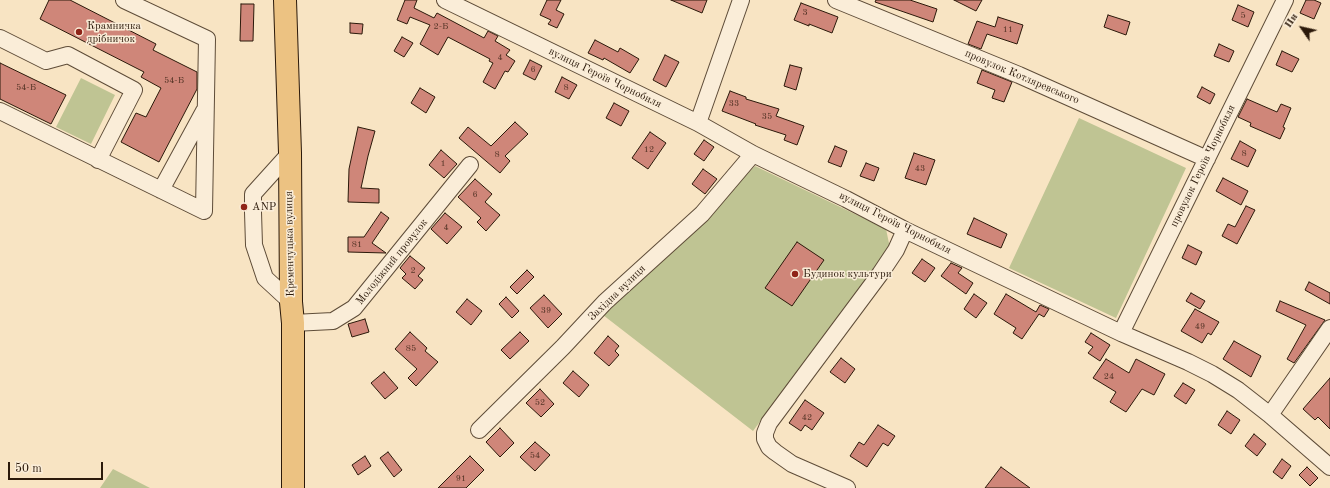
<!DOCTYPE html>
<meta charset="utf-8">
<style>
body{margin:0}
#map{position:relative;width:1330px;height:488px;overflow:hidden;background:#f8e4c3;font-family:"Old Standard TT",serif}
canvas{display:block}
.north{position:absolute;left:1282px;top:8px;width:40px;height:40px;-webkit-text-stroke:3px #faedd8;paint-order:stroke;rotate:304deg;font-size:11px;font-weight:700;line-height:16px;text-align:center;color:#2b190a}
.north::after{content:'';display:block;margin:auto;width:14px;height:18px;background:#2b190a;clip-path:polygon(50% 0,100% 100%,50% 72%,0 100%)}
.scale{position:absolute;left:8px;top:462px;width:95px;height:18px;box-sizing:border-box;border:2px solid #2b190a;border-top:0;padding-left:5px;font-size:12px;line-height:14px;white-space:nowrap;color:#2b190a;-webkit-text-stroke:3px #faedd8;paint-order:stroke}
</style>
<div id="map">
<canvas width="1330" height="488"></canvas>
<div class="north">Пн</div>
<div class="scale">50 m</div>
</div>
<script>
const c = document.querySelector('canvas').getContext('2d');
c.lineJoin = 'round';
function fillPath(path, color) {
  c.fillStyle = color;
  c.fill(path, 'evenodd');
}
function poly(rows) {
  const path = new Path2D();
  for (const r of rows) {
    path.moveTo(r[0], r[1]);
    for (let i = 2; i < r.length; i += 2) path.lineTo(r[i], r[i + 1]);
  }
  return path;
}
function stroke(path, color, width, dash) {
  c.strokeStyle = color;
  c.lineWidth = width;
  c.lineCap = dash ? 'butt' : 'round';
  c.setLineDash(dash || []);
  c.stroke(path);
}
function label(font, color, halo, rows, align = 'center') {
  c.font = font + ' "Old Standard TT",serif';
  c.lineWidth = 3;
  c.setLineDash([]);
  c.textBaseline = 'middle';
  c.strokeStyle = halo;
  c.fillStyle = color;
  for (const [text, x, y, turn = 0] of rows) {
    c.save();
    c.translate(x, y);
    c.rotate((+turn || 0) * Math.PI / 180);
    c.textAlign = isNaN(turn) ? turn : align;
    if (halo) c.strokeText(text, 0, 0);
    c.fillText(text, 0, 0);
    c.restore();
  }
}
fillPath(poly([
 [81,78,115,95,91,144,56,127],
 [1079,118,1186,168,1116,318,1009,268],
 [755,166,886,229,890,248,753,431,603,315],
 [113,469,150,488,100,488]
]), '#bfc493');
const building = poly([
 [49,0,70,0,156,44,153,50,197,72,197,89,159,162,121,142,136,113,146,117,161,88,141,77,144,72,40,19,49,0],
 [405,0,417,0,414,8,434,18,437,13,484,38,488,31,498,36,495,41,510,50,506,55,515,61,508,72,505,71,495,89,483,82,493,63,489,61,490,59,448,37,438,55,420,44,430,25,410,17,407,24,397,20,405,0],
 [547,0,561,0,556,10,564,14,557,28,548,24,551,20,540,15,547,0],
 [671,0,707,0,702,13,671,0],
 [876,0,910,0,937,9,933,22,875,2,876,0],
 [954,0,982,0,976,11,954,0],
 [1306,0,1314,0,1321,3,1314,19,1300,13,1306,0],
 [801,3,838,17,832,33,809,24,809,26,794,20,801,3],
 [241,4,254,4,253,41,240,41,241,4],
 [1238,5,1254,12,1248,27,1232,20,1238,5],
 [1108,15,1130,22,1126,35,1104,27,1108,15],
 [998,17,1023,25,1017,44,987,34,981,49,968,44,977,21,995,27,998,17],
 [350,23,363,24,362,34,350,33,350,23],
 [402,37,413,43,404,57,394,51,402,37],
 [595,40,618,52,620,48,639,59,630,73,604,58,603,60,588,53,595,40],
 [1219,44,1234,51,1229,62,1214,56,1219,44],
 [1282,51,1299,59,1292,72,1276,65,1282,51],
 [665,55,679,62,666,87,653,80,665,55],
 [530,60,542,66,535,80,523,74,530,60],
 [0,63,66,95,51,124,0,99,0,63],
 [790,65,802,68,796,90,784,86,790,65],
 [982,70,1012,82,1004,102,992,98,995,90,977,83,982,70],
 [562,77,577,85,569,99,555,92,562,77],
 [1202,87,1215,94,1210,104,1197,97,1202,87],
 [420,88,435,97,426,113,411,103,420,88],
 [730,91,746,97,746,99,779,109,776,116,804,126,797,145,784,140,786,135,755,125,756,124,722,111,730,91],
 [1247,99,1277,112,1281,104,1291,108,1283,127,1285,128,1280,139,1250,126,1251,123,1238,117,1247,99],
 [614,103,629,111,621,126,606,118,614,103],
 [515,122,528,134,505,156,510,161,500,173,459,138,468,127,491,146,515,122],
 [358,127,375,131,368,156,361,188,379,189,379,203,348,202,349,169,358,127],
 [650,132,666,143,648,169,632,158,650,132],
 [704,140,714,147,704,161,694,154,704,140],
 [1240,141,1256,150,1248,167,1231,159,1240,141],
 [835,146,847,151,841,167,828,162,835,146],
 [441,150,457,164,444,178,429,165,441,150],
 [914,153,935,160,926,185,905,178,914,153],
 [866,163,879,168,874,181,860,176,866,163],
 [703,169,717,179,705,194,692,184,703,169],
 [1223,178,1248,191,1241,205,1216,191,1223,178],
 [475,179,492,194,485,202,500,215,486,231,477,222,481,218,458,197,475,179],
 [1246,206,1255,210,1237,244,1222,236,1228,224,1235,227,1246,206],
 [381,212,389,218,372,243,386,253,348,252,348,237,364,237,381,212],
 [445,213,462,227,447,244,431,229,445,213],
 [974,218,1007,234,1001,248,967,234,974,218],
 [797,242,824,260,792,306,765,288,797,242],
 [1188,245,1202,252,1196,265,1182,258,1188,245],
 [410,256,425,268,418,276,423,280,415,289,402,278,406,274,400,268,410,256],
 [922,259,935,268,925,282,912,273,922,259],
 [951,263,962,268,958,273,973,283,966,294,941,276,951,263],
 [527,270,534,277,517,294,510,287,527,270],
 [1309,282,1330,293,1330,304,1305,290,1309,282],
 [1191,293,1205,301,1200,309,1186,301,1191,293],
 [974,294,987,303,976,318,964,309,974,294],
 [1006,294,1036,312,1040,305,1049,309,1044,317,1039,314,1022,339,1013,333,1016,328,994,314,1006,294],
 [544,295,562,314,548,328,530,308,544,295],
 [506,297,519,311,512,318,499,304,506,297],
 [467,299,482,311,471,325,456,312,467,299],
 [1280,301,1325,320,1294,363,1287,359,1306,325,1276,311,1280,301],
 [1195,309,1219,322,1211,335,1208,333,1202,343,1181,331,1195,309],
 [365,319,369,332,352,337,348,324,365,319],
 [410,332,427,348,425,351,438,362,416,386,408,378,417,369,395,349,410,332],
 [520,332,529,341,510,359,501,350,520,332],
 [1091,333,1110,345,1100,361,1088,353,1093,347,1085,342,1091,333],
 [608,336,619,346,615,351,619,355,609,366,594,353,608,336],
 [1234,341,1261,356,1251,377,1223,359,1234,341],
 [841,358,855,369,845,383,830,372,841,358],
 [1106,359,1129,373,1136,359,1165,374,1154,395,1142,389,1126,412,1110,402,1116,392,1093,378,1106,359],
 [573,371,589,385,579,397,563,383,573,371],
 [384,372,398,388,385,399,371,383,384,372],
 [1330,378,1330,429,1318,417,1315,420,1303,409,1330,378],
 [1183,383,1195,390,1186,404,1174,396,1183,383],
 [540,389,554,404,541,417,526,403,540,389],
 [805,400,824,413,812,430,805,425,801,431,789,423,805,400],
 [1227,411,1240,420,1231,434,1218,425,1227,411],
 [878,425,895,436,888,446,883,443,867,467,850,456,859,442,864,445,878,425],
 [500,428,514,443,500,457,486,442,500,428],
 [1254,434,1266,444,1257,456,1245,446,1254,434],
 [535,442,550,455,535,471,520,457,535,442],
 [388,452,402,470,394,477,380,458,388,452],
 [365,456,371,466,358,475,352,465,365,456],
 [470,456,484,470,466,488,438,488,470,456],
 [1282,459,1291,466,1282,479,1273,472,1282,459],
 [1001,467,1030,488,985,488,1001,467],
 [1307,467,1318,478,1310,486,1299,475,1307,467]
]);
fillPath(building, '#cf8679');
stroke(building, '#2b190a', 1);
const minor = poly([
 [445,0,698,123,753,154,846,199,905,230,1121,333,1188,362,1212,374,1238,390,1270,415,1330,467],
 [836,0,1019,75,1207,159],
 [0,38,46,61,68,55,134,90,98,160],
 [0,111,204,211,207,39,124,0],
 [698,123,741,0],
 [290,153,253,194,253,212,254,245,265,278,291,302],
 [161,190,204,111],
 [293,323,333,321,354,308,470,165],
 [1121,333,1285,0],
 [1270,415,1330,328],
 [479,430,563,347,605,302,702,214,753,154],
 [847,488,792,464,775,452,769,447,765,439,765,433,769,423,880,274,896,250,905,230]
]);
const highway = poly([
 [285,0,290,153,291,302,293,323,293,488]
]);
stroke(minor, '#5e4c38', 18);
stroke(highway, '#2b190a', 24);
stroke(minor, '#faedd8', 16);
stroke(highway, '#ecc282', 22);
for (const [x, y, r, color] of [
 [79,32,4,"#8f2418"],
 [244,207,4,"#8f2418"],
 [795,274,4,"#8f2418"]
]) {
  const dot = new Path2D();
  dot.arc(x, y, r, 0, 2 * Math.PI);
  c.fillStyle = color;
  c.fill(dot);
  stroke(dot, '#faedd8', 1.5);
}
label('9px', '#543426', null, [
 ["3",805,13],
 ["5",1243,16],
 ["2-Б",441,27],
 ["11",1008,30],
 ["4",500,58],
 ["6",533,70],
 ["54-Б",174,81],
 ["54-Б",26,88],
 ["8",566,88],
 ["33",734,104],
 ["35",767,117],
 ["12",649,150],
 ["8",1244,154],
 ["8",497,155],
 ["1",443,164],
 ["43",920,169],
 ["6",475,195],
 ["4",446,228],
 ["81",357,245],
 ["2",413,271],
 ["39",546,311],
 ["49",1200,327],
 ["85",411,349],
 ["24",1109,377],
 ["52",540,403],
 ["42",807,418],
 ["54",535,456],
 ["91",461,479]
]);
label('11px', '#2b190a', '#faedd8', [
 ["Крамничка",87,26],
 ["дрібничок",87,39],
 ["ANP",252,207],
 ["Будинок культури",803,274]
], 'left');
label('11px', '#2b190a', '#faedd8', [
 ["провулок Котляревського",1022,77,23],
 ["вулиця Героїв Чорнобиля",605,78,26],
 ["провулок Героїв Чорнобиля",1203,166,-64],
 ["вулиця Героїв Чорнобиля",895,223,27],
 ["Кременчуцька вулиця",290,244,-91],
 ["Молодіжний провулок",392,262,-51],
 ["Західна вулиця",617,293,-44]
]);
</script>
